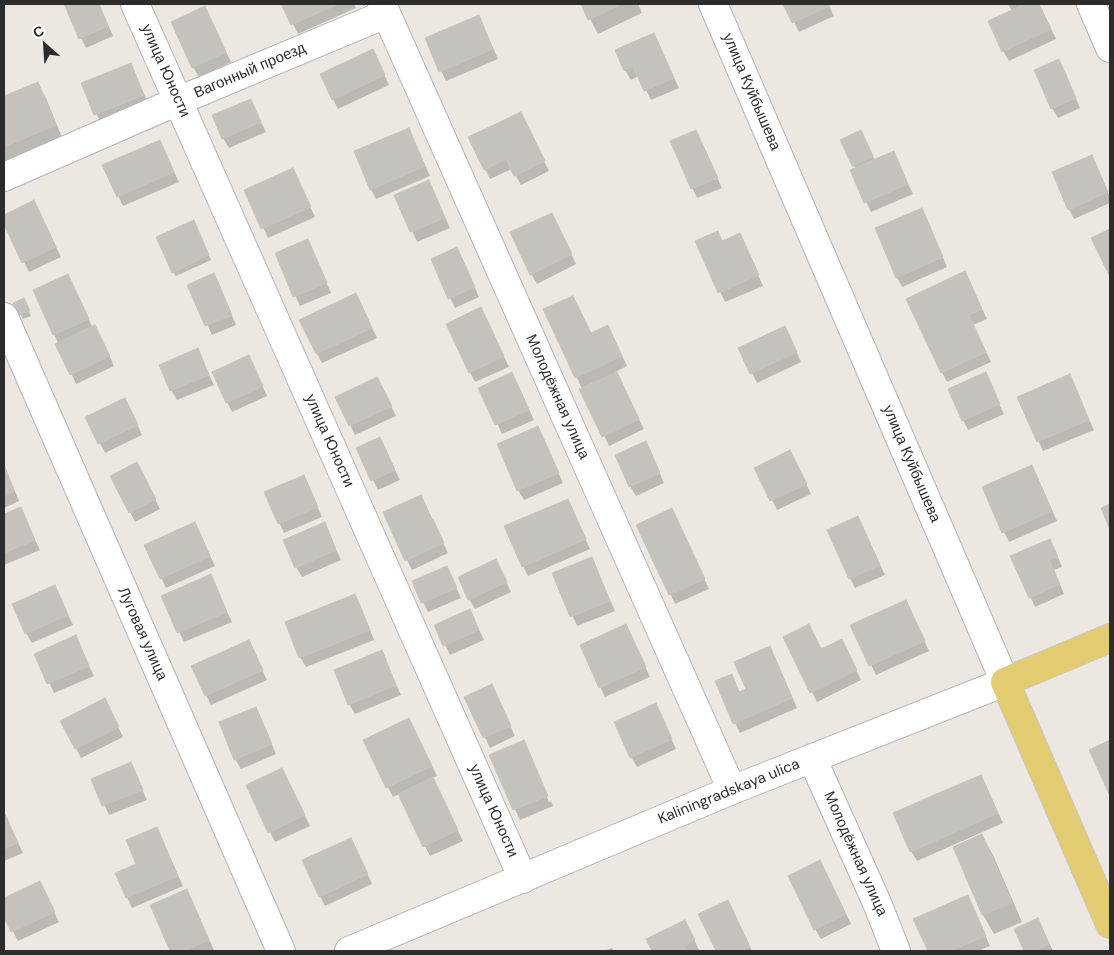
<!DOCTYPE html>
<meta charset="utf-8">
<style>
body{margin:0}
#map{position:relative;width:1114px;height:955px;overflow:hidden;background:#ece8e1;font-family:"DM Sans",sans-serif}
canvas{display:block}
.frame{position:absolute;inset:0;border:5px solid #2c2c2c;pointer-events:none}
.north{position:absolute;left:20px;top:20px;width:50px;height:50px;-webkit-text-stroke:4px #fff;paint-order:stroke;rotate:334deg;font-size:14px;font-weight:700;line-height:20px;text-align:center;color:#2c2c2c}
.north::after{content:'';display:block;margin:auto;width:18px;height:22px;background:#2c2c2c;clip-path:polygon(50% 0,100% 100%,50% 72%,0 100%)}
</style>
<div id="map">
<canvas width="1114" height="955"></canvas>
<div class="frame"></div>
<div class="north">С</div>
</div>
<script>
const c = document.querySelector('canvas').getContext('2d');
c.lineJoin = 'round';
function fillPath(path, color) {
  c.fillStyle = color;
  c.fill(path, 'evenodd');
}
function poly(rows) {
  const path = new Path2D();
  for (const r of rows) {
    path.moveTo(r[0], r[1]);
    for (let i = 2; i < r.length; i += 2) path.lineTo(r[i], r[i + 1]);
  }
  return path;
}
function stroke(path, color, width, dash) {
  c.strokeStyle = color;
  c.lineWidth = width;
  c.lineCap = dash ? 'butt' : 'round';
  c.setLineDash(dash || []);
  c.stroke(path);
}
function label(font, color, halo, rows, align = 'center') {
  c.font = font + ' "DM Sans",sans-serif';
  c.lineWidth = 5;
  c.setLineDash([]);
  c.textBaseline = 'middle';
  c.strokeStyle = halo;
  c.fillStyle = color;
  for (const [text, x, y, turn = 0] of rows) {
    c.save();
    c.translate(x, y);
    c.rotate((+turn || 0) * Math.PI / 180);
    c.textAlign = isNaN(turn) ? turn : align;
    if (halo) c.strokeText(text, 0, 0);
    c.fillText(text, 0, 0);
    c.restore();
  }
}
fillPath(poly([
 [65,4,99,4,113,36,86,48],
 [283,4,354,4,356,8,298,34],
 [582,4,638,4,642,13,598,34],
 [785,4,828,4,834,16,799,32],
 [1008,4,1024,4,1025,5,1039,4,1056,39,1009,61,1003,51,1012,11],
 [210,18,231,62,199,77,193,67],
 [484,27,498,59,446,81,426,39],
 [654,35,679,88,651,100,639,76,631,80,625,70],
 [378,61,389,85,338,109,333,99],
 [131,65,149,105,101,124,83,84],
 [1064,70,1080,108,1058,118,1052,108],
 [37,83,46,98,63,140,4,165,4,97],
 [250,100,266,132,229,148,223,138],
 [521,113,549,171,521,185,512,169,490,179,470,138],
 [409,130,430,176,376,199,371,189],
 [696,131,722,188,697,198,671,142],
 [863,136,875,160,893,153,913,194,871,212,851,170,856,169,853,165],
 [159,141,179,182,123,206,104,166],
 [1092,157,1110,197,1110,203,1074,219,1069,209],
 [293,169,315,217,268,238,246,190],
 [429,182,450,228,417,242,396,195],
 [34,202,61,257,29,272,4,221,4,216],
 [927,219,947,267,902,287,897,277],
 [194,222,211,260,176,276,173,272],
 [557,224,576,264,537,284,531,274],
 [717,233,723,242,740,235,763,286,725,302,697,242],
 [308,241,331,293,300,306,276,254],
 [462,258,479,297,455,308,432,260],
 [965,273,987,319,973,325,991,362,947,382,942,372],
 [219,284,236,325,212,335,189,285],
 [73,286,93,328,101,337,114,366,76,384,54,334],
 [356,294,377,338,322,363,317,354],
 [573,297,591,335,608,327,613,337,627,366,615,372,644,429,609,446,545,310],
 [15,303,26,304,31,316,23,319],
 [486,319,509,367,475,382,470,372],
 [790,337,801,362,757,383,740,349],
 [197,350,214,385,177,400,171,390],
 [254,367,267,396,232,412,227,402],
 [985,374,1004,414,968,430,963,420],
 [1069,376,1094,430,1043,451,1019,398],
 [517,383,534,420,502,434,480,388],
 [382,388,396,416,355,435,337,398],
 [130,409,142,435,105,453,87,417],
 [538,428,563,483,524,500,518,490],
 [358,449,385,449,400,480,378,490],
 [651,452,664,483,636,496,630,486],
 [795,461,811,494,777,510,756,468],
 [4,464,19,501,4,508],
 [1032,466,1057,521,1009,542,1004,532],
 [142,473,160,509,135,522,130,512],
 [304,477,322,517,284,533,266,493],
 [420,496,448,553,412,570,384,513],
 [568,501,590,549,528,576,523,566],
 [20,509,40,550,4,565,4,516],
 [672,509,709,589,675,604,638,525],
 [858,518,885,575,855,588,850,578],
 [195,524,215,566,166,588,146,545],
 [324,524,341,560,302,577,296,567],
 [1055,550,1062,567,1054,570,1064,594,1035,607,1012,557],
 [592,559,615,611,577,626,554,574],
 [447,567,461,598,428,612,413,582],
 [501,570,511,592,475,609,469,599],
 [210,576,232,622,184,642,162,597],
 [55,587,73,625,32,643,26,633],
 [355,596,360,605,374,640,306,667,300,657],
 [906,601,929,651,876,675,852,626],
 [470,611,484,640,450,655,436,626],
 [626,626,650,677,605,697,581,645],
 [75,637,94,676,54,693,36,655],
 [784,638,822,651,847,651,861,680,817,702],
 [249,642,267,680,211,705,206,695],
 [381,651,401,695,355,714,349,704],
 [775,657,797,708,740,733,735,723,731,675,740,693,748,690],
 [492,686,515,736,490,748,466,697],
 [656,705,676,749,637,767,631,757],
 [256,708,276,754,241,769,235,759],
 [110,710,123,737,81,758,62,721],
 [414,729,437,776,432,778,463,841,430,856,399,794,393,797,365,741],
 [523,742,549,802,551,801,553,806,520,820,491,756],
 [1110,742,1110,793,1091,751],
 [131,764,147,800,109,815,93,780],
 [282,769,310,826,275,842,270,832],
 [981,776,1003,823,917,861,911,851],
 [5,815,23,853,4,861,4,816],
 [157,829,183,886,132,908,116,874,138,865],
 [982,836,993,855,1022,922,994,934,983,915,955,847],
 [351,839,372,884,325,906,320,896],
 [825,871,851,924,821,939,815,929],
 [39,882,59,922,18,941,4,914,4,899],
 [186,890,214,950,211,951,171,951,151,906],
 [967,896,990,946,978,951,929,951,915,920],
 [733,911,752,951,717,951,700,915],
 [1016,930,1043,930,1053,951,1026,951],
 [690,931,699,950,697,951,654,951,648,939],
 [612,948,614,951,604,951]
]), '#0003');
const building = poly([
 [64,4,99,4,108,26,79,39,64,4],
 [281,4,338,4,291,25,281,4],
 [581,4,622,4,588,20,581,4],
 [783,4,829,4,830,6,792,23,783,4],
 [1025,4,1039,4,1051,29,1002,52,988,21,1025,4],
 [205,6,226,52,192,68,171,22,205,6],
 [479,15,493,49,439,72,425,38,479,15],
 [654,33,674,78,644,91,633,66,624,71,615,50,654,33],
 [373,49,385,75,332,100,320,74,373,49],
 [1059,59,1076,98,1051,109,1034,70,1059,59],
 [131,63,144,95,94,115,81,83,131,63],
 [38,82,56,125,4,147,4,96,38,82],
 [251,99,261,122,222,139,212,115,251,99],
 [521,112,545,161,514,176,506,159,484,170,468,137,521,112],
 [409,128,425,166,370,190,354,151,409,128],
 [696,130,718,178,691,189,670,141,696,130],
 [861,130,873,156,852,166,840,140,861,130],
 [160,140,174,172,117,197,102,165,160,140],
 [894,151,908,184,864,203,850,170,894,151],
 [1092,155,1108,192,1068,210,1052,172,1092,155],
 [293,168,311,207,261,229,244,190,293,168],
 [429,180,445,218,410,232,394,195,429,180],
 [34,200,56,247,22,263,4,224,4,215,34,200],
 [922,208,943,257,896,278,875,228,922,208],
 [552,213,572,254,530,275,510,232,552,213],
 [194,220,202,239,165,257,156,237,194,220],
 [1110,229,1110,274,1109,275,1091,238,1110,229],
 [718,231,722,241,740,233,759,275,718,293,695,241,718,231],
 [202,239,209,255,172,273,165,257,202,239],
 [308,239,327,283,293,297,275,253,308,239],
 [457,247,475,287,448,299,431,259,457,247],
 [965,271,982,309,969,315,986,352,941,373,906,299,965,271],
 [214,273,232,315,205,326,187,285,214,273],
 [68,274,89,319,53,335,33,290,68,274],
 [356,293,372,328,316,354,299,320,356,293],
 [573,296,591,333,608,325,622,356,575,378,543,309,573,296],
 [24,298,30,311,19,315,13,303,24,298],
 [481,307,504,356,469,373,446,324,481,307],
 [95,325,110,356,70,375,55,344,95,325],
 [785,326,797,352,750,374,738,348,785,326],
 [198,348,209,375,170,391,159,365,198,348],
 [249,355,263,386,226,403,212,372,249,355],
 [512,372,529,410,495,425,478,388,512,372],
 [617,372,639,419,602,437,579,389,617,372],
 [986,372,1000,404,962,421,948,389,986,372],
 [1070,374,1089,420,1037,442,1017,397,1070,374],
 [377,377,392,406,349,426,335,397,377,377],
 [125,398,138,425,98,444,85,417,125,398],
 [538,426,559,473,517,491,497,444,538,426],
 [380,437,395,470,371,481,356,448,380,437],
 [646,441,660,473,629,487,615,455,646,441],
 [790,450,807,484,770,501,754,468,790,450],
 [137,462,156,499,129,513,110,476,137,462],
 [4,465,14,491,4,496,4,465],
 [1032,465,1052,511,1002,533,982,487,1032,465],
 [304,475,318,507,278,524,264,492,304,475],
 [421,495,432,519,394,537,383,512,421,495],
 [568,499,586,539,522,567,504,526,568,499],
 [1110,504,1110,530,1101,508,1110,504],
 [21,507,35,540,4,553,4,514,21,507],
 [672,508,705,579,669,595,636,525,672,508],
 [858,516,880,565,849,579,827,530,858,516],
 [433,519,444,543,405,561,394,537,433,519],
 [195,522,203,540,152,562,144,545,195,522],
 [325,522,336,550,295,568,283,540,325,522],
 [1050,539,1058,557,1049,560,1060,584,1029,598,1010,556,1050,539],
 [203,540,210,556,160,579,152,562,203,540],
 [592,557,610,601,570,617,552,573,592,557],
 [496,559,507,582,468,600,458,577,496,559],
 [447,566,457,588,421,603,412,581,447,566],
 [211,574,227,612,177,633,161,596,211,574],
 [55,585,68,615,25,634,12,604,55,585],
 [355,594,370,630,299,658,285,622,355,594],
 [906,600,925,641,869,666,850,625,906,600],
 [470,609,479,630,443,646,434,625,470,609],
 [626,624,646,667,599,688,580,645,626,624],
 [809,624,821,649,842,639,857,670,810,693,783,637,809,624],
 [76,635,89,666,47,684,34,654,76,635],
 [249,640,263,670,205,696,191,666,249,640],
 [770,646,792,698,733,724,715,681,732,674,739,692,746,689,734,662,770,646],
 [382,650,396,685,348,705,334,670,382,650],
 [492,684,511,726,483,738,464,697,492,684],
 [105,698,119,727,75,749,60,721,105,698],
 [656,703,672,739,630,758,614,722,656,703],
 [256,707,272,744,234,760,219,722,256,707],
 [409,718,432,766,386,788,363,740,409,718],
 [524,740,548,796,513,810,489,755,524,740],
 [1110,740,1110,796,1089,750,1110,740],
 [131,762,143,790,102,806,91,779,131,762],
 [282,768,305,815,268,833,246,785,282,768],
 [981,775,998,813,951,834,934,795,981,775],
 [433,777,458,830,423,847,398,794,433,777],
 [934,795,951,834,910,852,893,813,934,795],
 [4,814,5,814,18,843,4,849,4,814],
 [157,827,178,876,126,898,115,873,136,864,126,840,157,827],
 [982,834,1012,903,982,915,953,847,982,834],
 [351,838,368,874,319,897,302,860,351,838],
 [820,860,846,914,814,930,788,876,820,860],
 [40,881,55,912,11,932,4,917,4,898,40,881],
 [187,889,209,940,184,951,170,951,150,905,187,889],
 [968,895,986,936,950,951,928,951,913,919,968,895],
 [728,900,750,947,741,951,716,951,698,914,728,900],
 [1038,918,1049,944,1034,951,1024,951,1014,929,1038,918],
 [685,920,695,940,684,946,686,951,652,951,646,939,685,920]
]);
fillPath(building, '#c5c1bc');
stroke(building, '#c8c3ba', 1);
const minor = poly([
 [135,4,523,879],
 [382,4,732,790],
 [1091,4,1110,48],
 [4,177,178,101,386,14],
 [4,317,281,951],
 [812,758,877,903,896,951],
 [349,951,732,790,1005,682,713,4]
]);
const major = poly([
 [1110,638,1005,682,1110,924]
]);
stroke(minor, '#b1b2bb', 30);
stroke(major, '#c8c8c8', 30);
stroke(minor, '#fff', 28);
stroke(major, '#e2cb70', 28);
label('15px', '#2c2c2c', '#fff', [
 ["улица Юности",165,71,66],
 ["Вагонный проезд",250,71,-23],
 ["улица Куйбышева",751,92,67],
 ["Молодёжная улица",557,397,66],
 ["улица Юности",329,441,66],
 ["улица Куйбышева",911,464,67],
 ["Луговая улица",142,634,66],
 ["Kaliningradskaya ulica",729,792,-22],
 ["улица Юности",493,811,66],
 ["Молодёжная улица",855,854,66]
]);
</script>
